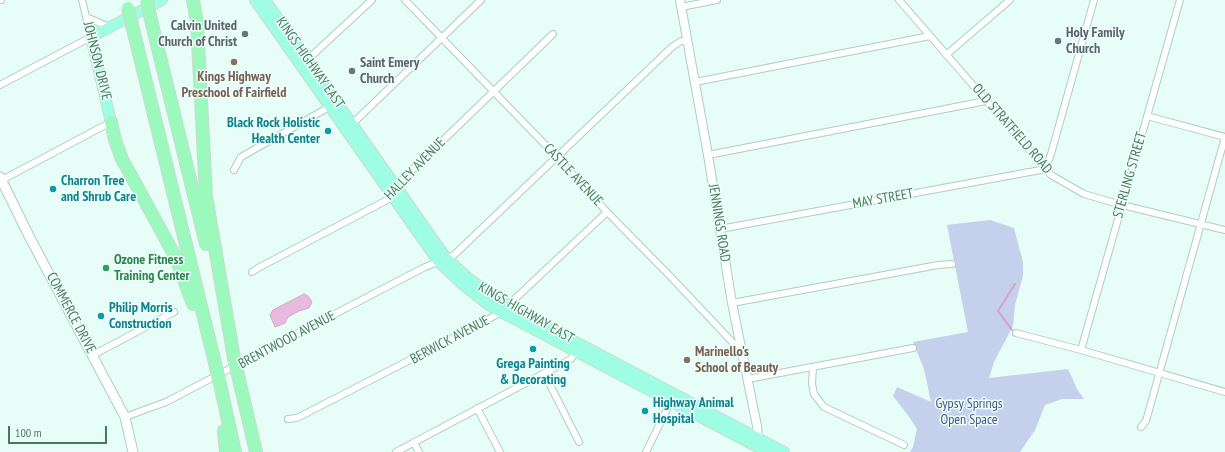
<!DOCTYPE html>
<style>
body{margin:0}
#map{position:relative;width:1225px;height:452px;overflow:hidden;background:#e7fdf7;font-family:"PT Sans Narrow",sans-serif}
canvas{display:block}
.scale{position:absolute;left:8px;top:426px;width:99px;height:18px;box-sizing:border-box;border:2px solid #4a785f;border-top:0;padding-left:5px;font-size:12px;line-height:14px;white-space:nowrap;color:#4a785f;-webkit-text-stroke:3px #eefffa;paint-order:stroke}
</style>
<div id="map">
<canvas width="1225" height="452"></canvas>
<div class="scale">100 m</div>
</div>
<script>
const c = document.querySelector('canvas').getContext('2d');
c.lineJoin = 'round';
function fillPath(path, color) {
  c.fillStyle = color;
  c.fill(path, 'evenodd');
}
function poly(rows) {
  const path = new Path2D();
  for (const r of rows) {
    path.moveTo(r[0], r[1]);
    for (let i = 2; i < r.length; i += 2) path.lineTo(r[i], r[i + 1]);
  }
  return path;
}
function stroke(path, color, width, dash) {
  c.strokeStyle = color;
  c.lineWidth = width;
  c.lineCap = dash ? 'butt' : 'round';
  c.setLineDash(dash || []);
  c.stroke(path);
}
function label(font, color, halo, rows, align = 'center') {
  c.font = font + ' "PT Sans Narrow",sans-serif';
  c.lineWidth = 3;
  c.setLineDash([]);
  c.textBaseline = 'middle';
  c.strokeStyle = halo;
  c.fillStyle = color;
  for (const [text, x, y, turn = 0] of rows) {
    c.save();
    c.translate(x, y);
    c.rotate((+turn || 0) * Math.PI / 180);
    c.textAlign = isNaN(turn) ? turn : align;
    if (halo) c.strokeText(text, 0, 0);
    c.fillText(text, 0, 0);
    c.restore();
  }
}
fillPath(poly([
 [990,220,1014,228,1023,262,1023,276,1015,305,1013,326,994,362,989,378,1068,369,1077,389,1084,399,1062,399,1045,405,1035,430,1020,452,910,452,913,447,917,429,910,418,893,396,897,387,931,402,924,369,913,342,968,332,947,225]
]), '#c4d0ec');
const water = poly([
 [304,294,308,296,312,302,309,308,299,311,288,317,285,323,275,327,270,315,273,310,304,294]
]);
fillPath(water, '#e8badd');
stroke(water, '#daa0cb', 1);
stroke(poly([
 [1012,330,998,311,1015,284]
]), '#daa0cb', 2);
const minor = poly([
 [0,0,1,0],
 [405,0,557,157,607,212,669,275,736,346,741,346],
 [899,0,1051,175,1084,194,1122,205,1225,230],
 [681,7,717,0],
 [86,17,109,27],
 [946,55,1010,0],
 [305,62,372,0],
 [695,82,930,36],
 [0,85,91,37,82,0],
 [1147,116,1225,137],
 [350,126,481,0],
 [708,155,986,101],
 [234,170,241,157,331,106],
 [2,180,111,122],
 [720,229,1046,169,1051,154,1094,0],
 [252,272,258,268,387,200,392,196,402,180,553,34],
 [732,303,938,265,952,264],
 [1016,333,1081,350,1225,392],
 [1081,350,1180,0],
 [93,355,174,312],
 [813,367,812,384,814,394,824,407,904,445],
 [544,373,579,442],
 [748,379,913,348],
 [477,408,500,452],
 [125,417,166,402,423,268,454,255,672,47,681,41,687,41],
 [288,419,297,418,480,324,501,312,607,212],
 [1141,427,1146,421,1225,137],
 [414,443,419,452],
 [396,452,571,359,578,349],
 [646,452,672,399]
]);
const tertiary = poly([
 [680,0,708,155,732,303,757,426,758,439,757,442]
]);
const secondary = poly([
 [0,177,29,236,125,417,133,452]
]);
const primary = poly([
 [255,0,438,261,462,284,490,306,501,312,767,452],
 [265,0,446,258,469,279,508,306,784,452],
 [111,122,91,37,162,0]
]);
const motorway = poly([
 [193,0,197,22,206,196,234,358],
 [150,16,206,244],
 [132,25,216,367],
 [111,122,115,140,122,159,176,258,193,304],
 [238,375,256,452],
 [220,384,235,452],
 [224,431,226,452]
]);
stroke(minor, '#accfbf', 8);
stroke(tertiary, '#accfbf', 10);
stroke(secondary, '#a7d1bd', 11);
stroke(primary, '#ccd9d2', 12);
stroke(motorway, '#ccd9d2', 14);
stroke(minor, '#fff', 6);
stroke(tertiary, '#fff', 8);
stroke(secondary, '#fff', 9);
stroke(primary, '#9efde3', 10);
stroke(motorway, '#9cf9bd', 12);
const motorwayBridge = poly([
 [147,0,150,16],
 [128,8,132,25],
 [234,358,238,375],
 [216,367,220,384]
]);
stroke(motorwayBridge, '#ccd9d2', 14, []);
stroke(motorwayBridge, '#9cf9bd', 12);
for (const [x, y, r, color] of [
 [245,34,4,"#6b7280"],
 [1058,41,4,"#6b7280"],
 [234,62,4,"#8d6e63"],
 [352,71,4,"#6b7280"],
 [328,131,4,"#0f9aa8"],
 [53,189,4,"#0f9aa8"],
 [106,268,4,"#2e9e5b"],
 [101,316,4,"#0f9aa8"],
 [533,349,4,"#0f9aa8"],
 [687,360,4,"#8d6e63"],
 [645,411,4,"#0f9aa8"]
]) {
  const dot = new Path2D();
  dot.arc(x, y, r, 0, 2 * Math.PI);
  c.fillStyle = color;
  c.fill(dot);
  stroke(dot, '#eefffa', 1.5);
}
label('bold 14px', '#5b616d', '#eefffa', [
 ["Calvin United",237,26,"right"],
 ["Church of Christ",237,42,"right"],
 ["Holy Family",1066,33],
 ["Church",1066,49],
 ["Saint Emery",360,63],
 ["Church",360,79]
], 'left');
label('14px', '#4a785f', '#eefffa', [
 ["JOHNSON DRIVE",97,61,76],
 ["KINGS HIGHWAY EAST",310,63,55],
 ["OLD STRATFIELD ROAD",1012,129,49],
 ["HALLEY AVENUE",415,169,-46],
 ["CASTLE AVENUE",573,175,47],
 ["STERLING STREET",1130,175,-74],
 ["MAY STREET",883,199,-10],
 ["JENNINGS ROAD",719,223,81],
 ["COMMERCE DRIVE",71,313,62],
 ["KINGS HIGHWAY EAST",526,313,30],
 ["BRENTWOOD AVENUE",287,340,-28],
 ["BERWICK AVENUE",450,340,-28]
]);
label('bold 14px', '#785e54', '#eefffa', [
 ["Kings Highway",234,77],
 ["Preschool of Fairfield",234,93],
 ["Marinello's",695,352,"left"],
 ["School of Beauty",695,368,"left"]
]);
label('bold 14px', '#0d838f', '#eefffa', [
 ["Black Rock Holistic",320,123,"right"],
 ["Health Center",320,139,"right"],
 ["Charron Tree",61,181],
 ["and Shrub Care",61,197],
 ["Philip Morris",109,308],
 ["Construction",109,324],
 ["Grega Painting",533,364,"center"],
 ["& Decorating",533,380,"center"],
 ["Highway Animal",653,403],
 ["Hospital",653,419]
], 'left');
label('bold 14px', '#27864d', '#eefffa', [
 ["Ozone Fitness",114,260],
 ["Training Center",114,276]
], 'left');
label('14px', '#47548a', '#eefffa', [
 ["Gypsy Springs",969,404],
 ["Open Space",969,420]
]);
</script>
